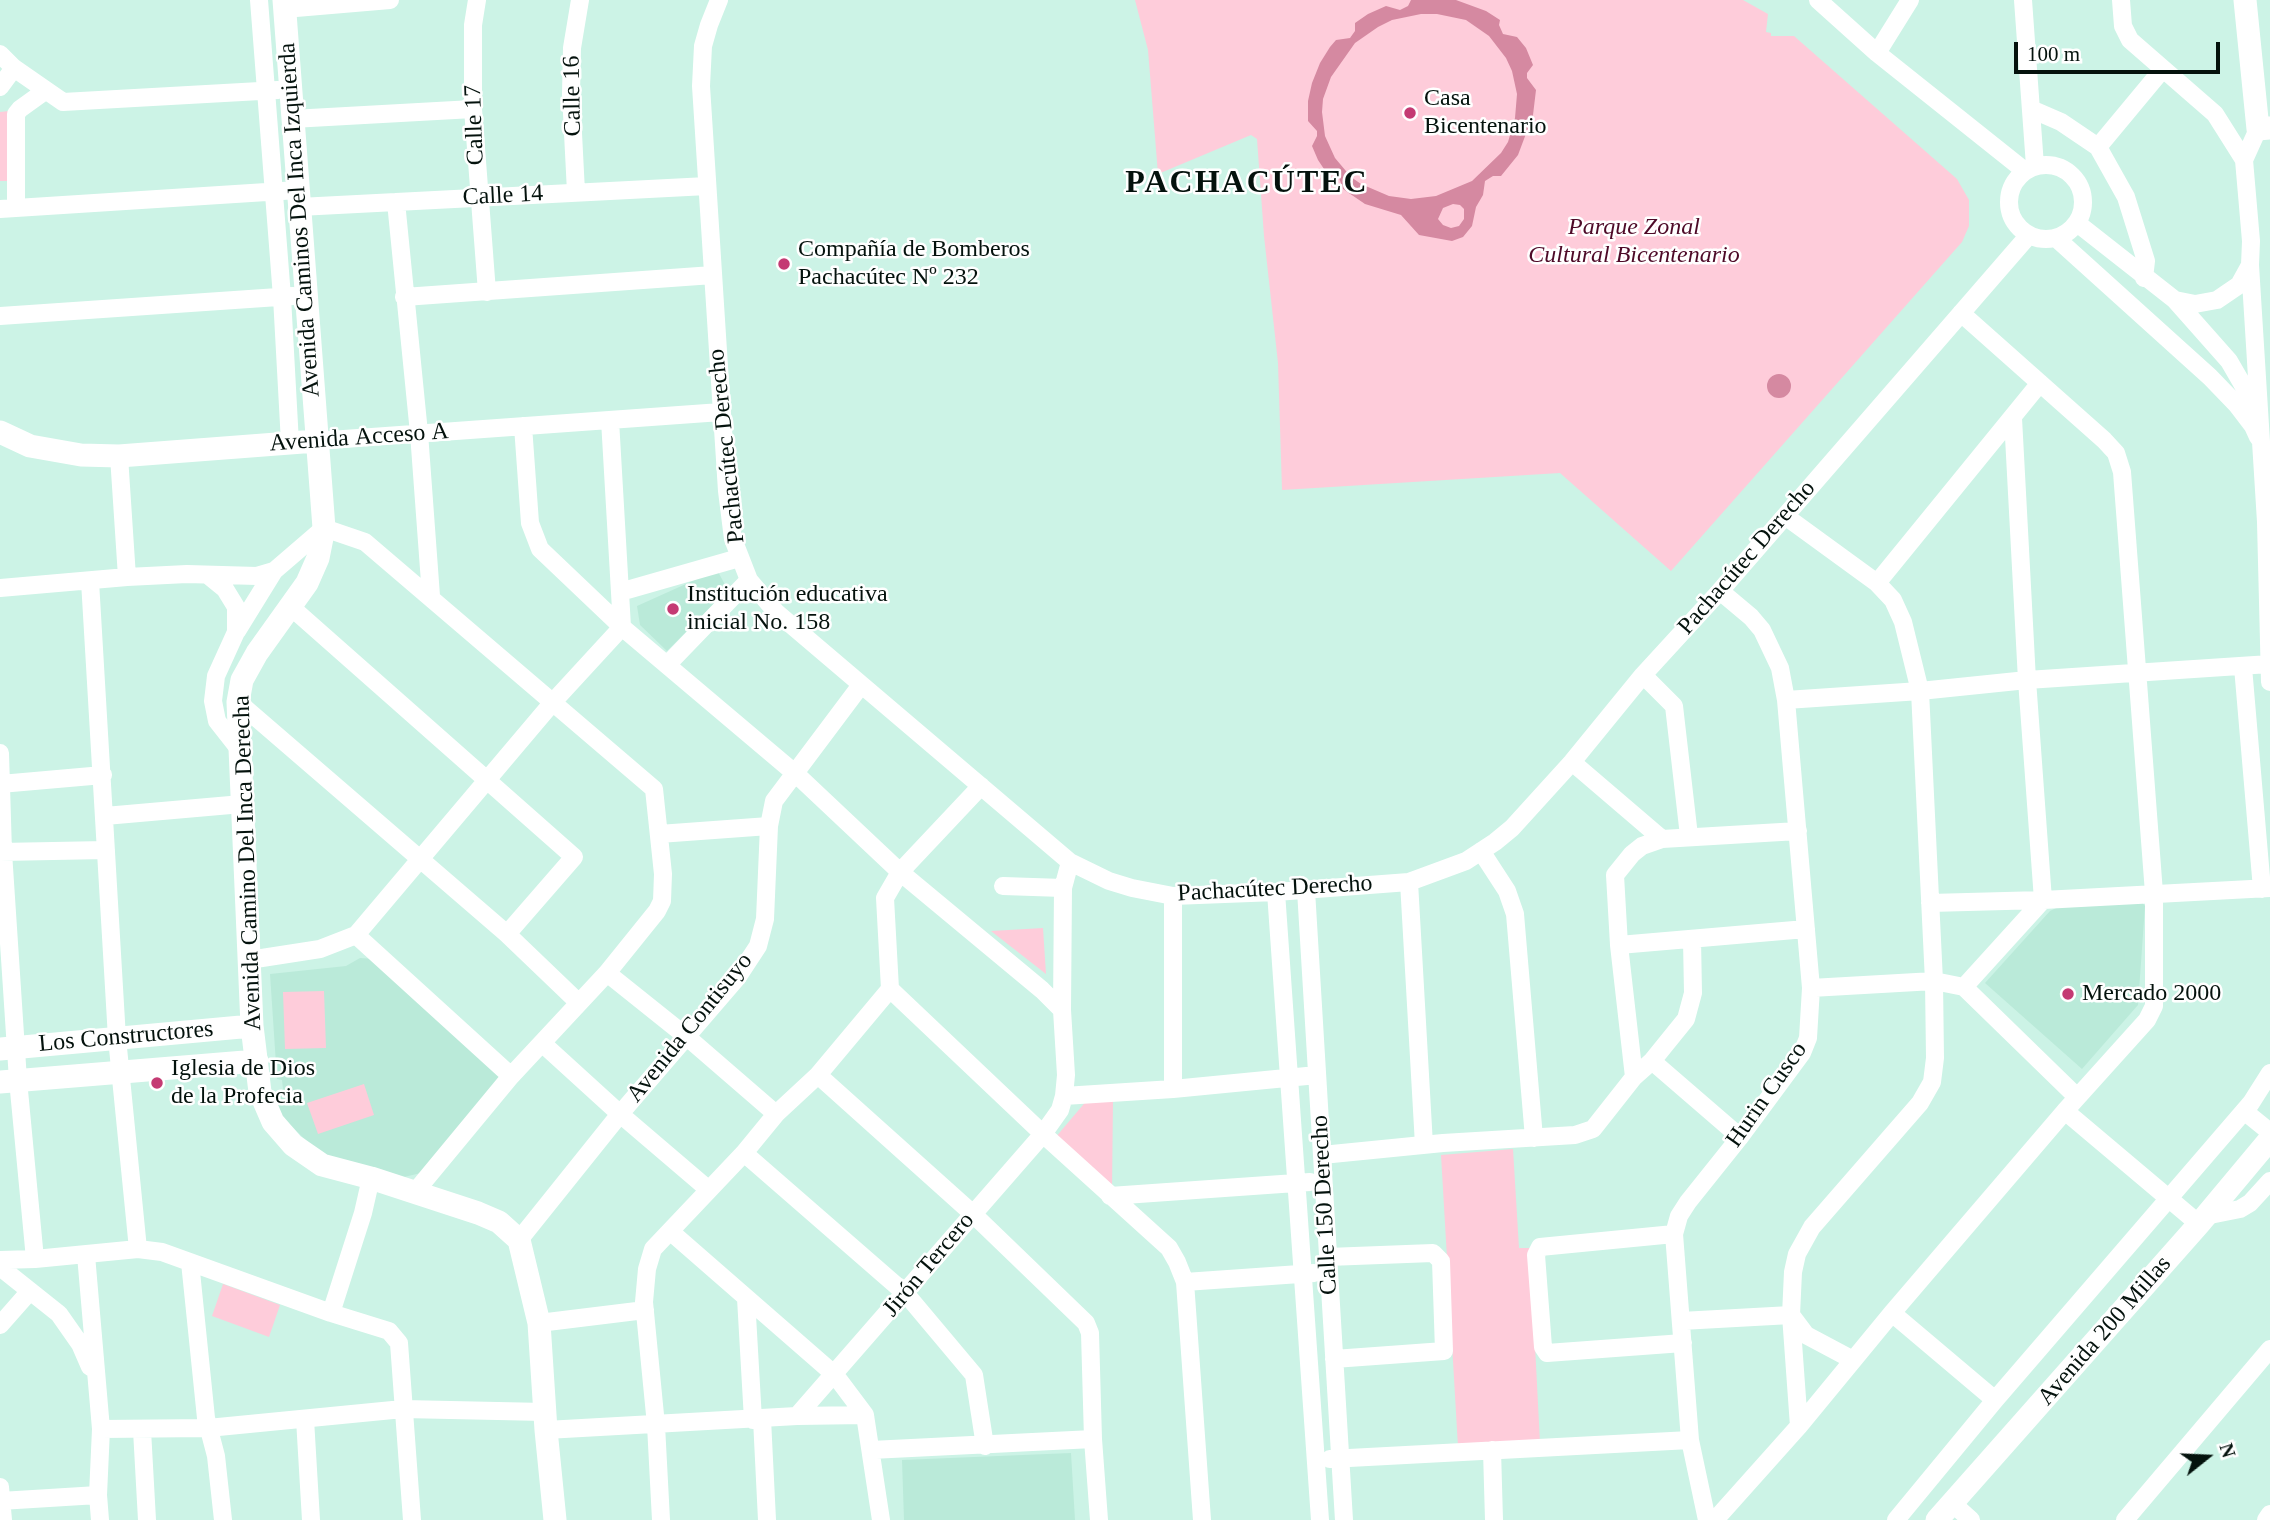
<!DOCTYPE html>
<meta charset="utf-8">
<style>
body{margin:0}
#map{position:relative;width:2270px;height:1520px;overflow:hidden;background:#ccf3e6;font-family:"Times New Roman",serif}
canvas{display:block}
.north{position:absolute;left:2172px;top:1422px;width:70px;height:70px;-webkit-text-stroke:5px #fff;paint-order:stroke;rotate:72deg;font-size:19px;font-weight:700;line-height:28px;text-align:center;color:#04120d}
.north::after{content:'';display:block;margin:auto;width:24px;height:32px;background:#04120d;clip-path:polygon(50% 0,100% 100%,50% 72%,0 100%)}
.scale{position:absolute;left:2014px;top:42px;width:206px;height:32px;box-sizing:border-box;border:4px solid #04120d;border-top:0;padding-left:9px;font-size:21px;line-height:24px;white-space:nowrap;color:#04120d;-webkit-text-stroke:5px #fff;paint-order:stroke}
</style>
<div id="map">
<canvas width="2270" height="1520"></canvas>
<div class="north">N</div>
<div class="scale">100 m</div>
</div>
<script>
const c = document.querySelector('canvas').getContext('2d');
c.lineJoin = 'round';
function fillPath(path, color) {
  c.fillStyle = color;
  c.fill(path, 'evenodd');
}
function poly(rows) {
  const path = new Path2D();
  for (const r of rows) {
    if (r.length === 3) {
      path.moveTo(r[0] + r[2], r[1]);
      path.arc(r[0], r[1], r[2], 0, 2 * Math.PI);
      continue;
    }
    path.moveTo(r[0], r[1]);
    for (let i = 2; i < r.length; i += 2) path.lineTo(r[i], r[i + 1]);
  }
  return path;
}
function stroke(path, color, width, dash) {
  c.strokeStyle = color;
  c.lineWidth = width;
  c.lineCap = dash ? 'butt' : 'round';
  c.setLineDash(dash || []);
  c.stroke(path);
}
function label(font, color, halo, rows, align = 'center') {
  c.font = font + ' "Times New Roman",serif';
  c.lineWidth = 5;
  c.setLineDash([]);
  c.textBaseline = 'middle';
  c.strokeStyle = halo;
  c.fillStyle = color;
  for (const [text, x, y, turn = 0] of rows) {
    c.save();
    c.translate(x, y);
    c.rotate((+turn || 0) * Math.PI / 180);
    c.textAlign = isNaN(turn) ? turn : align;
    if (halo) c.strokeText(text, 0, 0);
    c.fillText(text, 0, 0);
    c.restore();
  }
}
fillPath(poly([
 [717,570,728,590,667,651,640,625,637,606],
 [2141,901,2145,906,2138,1005,2082,1069,1985,983,2050,911,2058,907],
 [360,958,377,959,440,1013,503,1081,421,1173,404,1177,323,1157,276,1111,278,1092,283,1089,282,1080,277,1079,270,974,346,966],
 [1071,1453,1075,1520,904,1520,902,1460]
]), '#baead9');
fillPath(poly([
 [1135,0,1743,0,1768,14,1766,32,1771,33,1771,36,1794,36,1957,179,1969,200,1969,226,1962,242,1671,571,1560,473,1282,490,1278,363,1264,236,1257,139,1251,135,1158,174,1148,50],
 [9,111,8,181,0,181,0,112],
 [1043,928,1046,974,991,931],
 [324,991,326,1048,285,1049,283,992],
 [364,1084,374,1115,318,1134,307,1103],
 [1113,1098,1112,1192,1055,1138,1088,1099],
 [1513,1149,1519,1248,1530,1248,1540,1443,1458,1447,1441,1155],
 [223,1284,280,1305,269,1337,212,1316]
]), '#feccda');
fillPath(poly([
 [1411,0,1456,0,1486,11,1500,20,1499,25,1503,34,1517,37,1526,48,1533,65,1527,73,1527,78,1536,90,1533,115,1518,155,1501,176,1493,176,1485,181,1483,195,1476,207,1472,226,1463,237,1452,241,1419,235,1401,215,1365,204,1343,189,1338,175,1326,172,1318,160,1312,146,1317,136,1317,131,1308,121,1308,101,1312,83,1320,63,1330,47,1336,40,1350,38,1355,31,1355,23,1368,14,1386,6,1400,10,1408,6],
 [1421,14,1437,14,1466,20,1489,36,1506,58,1512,71,1517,94,1515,118,1508,142,1501,153,1472,181,1436,196,1411,199,1389,196,1361,184,1351,177,1335,158,1325,136,1322,112,1323,99,1331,77,1355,43,1378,27,1392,20],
 [1453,204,1460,205,1464,209,1464,219,1459,226,1451,228,1443,225,1438,219,1443,208],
 [1779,386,12]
]), '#d589a1');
stroke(poly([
 [259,0,282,297,290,443],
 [477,0,473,25,473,109,487,292],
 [719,0,709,25,703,46,701,86,727,491,733,539,749,580,776,612,1070,862,1109,881,1132,888,1173,896,1276,892,1409,882,1466,861,1495,842,1512,828,1572,762,1643,675,1720,591,2029,235],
 [1818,0,1877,53,2025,171],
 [2023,0,2035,166],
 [2121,0,2123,26,2130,40,2215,114,2244,160],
 [284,9,390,0],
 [1877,53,1910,0],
 [0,54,14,68,63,102,278,90],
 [0,87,14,68],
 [2031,109,2061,122,2098,147,2126,197,2146,261,2144,278],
 [292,119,473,109],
 [2098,147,2162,70],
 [2046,202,37],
 [576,192,571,94,572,48,580,0],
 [396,202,419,433,431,596],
 [299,207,707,186],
 [16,208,16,114,20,109,45,91],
 [0,209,298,190],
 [2077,223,2175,300,2195,304,2217,300,2239,285,2250,265,2251,241,2244,160,2258,129],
 [2056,238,2210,377,2237,405,2253,426,2258,437],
 [2250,265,2266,522,2270,682],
 [404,297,713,275],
 [2175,300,2229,361,2255,406],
 [0,316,293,296],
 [523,426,530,523,540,549,622,627,796,774,900,872,1042,990,1062,1010],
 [316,441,721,412],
 [119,456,127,577],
 [1785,516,1877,583,1893,600,1903,622,1920,691,1934,981,1935,1058,1932,1082,1920,1103,1812,1227,1797,1254,1793,1272,1791,1315,1799,1426],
 [209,576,225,589,236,607,236,632,216,676,213,701,217,721,239,749],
 [90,581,117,1038,138,1249],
 [1877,583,2040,383],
 [0,588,127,577,187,574,257,576,274,571,324,528,365,542,654,789,663,874,662,901,657,911,607,973,511,1076,415,1192],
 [620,592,739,558],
 [291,607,574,857,507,934],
 [237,631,274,571],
 [667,665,749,580],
 [2243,667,2262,889],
 [1643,675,1674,706,1689,836],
 [1786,700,1920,691,2027,680,2270,664],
 [238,702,507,934,579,1003],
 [0,753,3,852,18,1080,35,1259,0,1260],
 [1572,762,1662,839],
 [0,784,103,775],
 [105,816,242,804],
 [659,834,769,826],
 [1481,851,1507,891,1515,914,1534,1138],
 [0,852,106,850],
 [1409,882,1424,1145],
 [1003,886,1063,888],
 [1306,890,1344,1520],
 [1276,892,1320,1520],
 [1930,903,2043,900,2270,888],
 [356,935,511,1076],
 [1619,945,1806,929],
 [249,960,320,949,356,935,553,702,622,627,610,420],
 [607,973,687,1037,776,1114],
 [1964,987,2043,900,2027,680,2013,418],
 [1811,988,1934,981,1964,987,2077,1097],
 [890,989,1043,1134,1169,1248,1177,1262,1185,1282,1202,1520],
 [542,1043,620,1114,709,1190],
 [1652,1061,1740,1137],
 [818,1075,973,1214,1086,1323,1090,1333,1093,1439,1099,1520],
 [1634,1077,1619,945,1615,875,1632,854,1642,846,1662,839,1798,831],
 [1173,1089,1173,896],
 [1064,1096,1173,1089,1317,1075],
 [2065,1111,2199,1224],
 [2244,1111,2270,1132],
 [744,1153,906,1294,974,1375,985,1446],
 [1322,1155,1443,1143,1575,1135,1593,1129,1634,1077,1652,1061,1686,1019,1693,993,1692,939],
 [1110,1196,1310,1182],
 [2205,1216,2240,1209,2250,1203,2270,1181],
 [671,1232,835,1375,865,1415,881,1520],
 [1674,1234,1540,1247,1536,1255,1543,1347,1547,1353,1683,1343],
 [519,1240,620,1114,737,978,758,946,765,919,769,826,774,801,861,685],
 [86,1255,101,1429,98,1495,100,1520],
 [1328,1257,1433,1253,1441,1261,1444,1351,1334,1359],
 [35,1259,138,1249,162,1252,331,1313,389,1331,399,1343,412,1520],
 [190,1262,206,1418,216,1456,223,1520],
 [0,1267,59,1314,80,1344,90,1367],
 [1185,1282,1314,1273],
 [746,1298,753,1420],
 [331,1313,363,1213,371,1178],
 [1892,1313,1995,1400],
 [1681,1321,1791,1315,1806,1335,1853,1360],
 [539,1323,645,1310],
 [0,1325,30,1291],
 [797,1416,865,1415],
 [305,1419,311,1520],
 [762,1419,767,1520],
 [101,1429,208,1428,403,1409,545,1412],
 [142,1430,147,1520],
 [546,1430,797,1416,1043,1134,1060,1110,1064,1096,1066,1075,1062,1010,1063,888,1070,862],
 [871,1450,1093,1439],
 [1492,1450,1494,1520],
 [1330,1459,1690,1440],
 [0,1487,3,1520],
 [0,1501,98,1495],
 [1952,1503,1971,1520],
 [661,1520,656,1425,644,1302,647,1269,653,1249,744,1153,776,1114,818,1075,890,989,885,898,900,872,981,786],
 [1707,1520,1690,1440,1674,1234,1679,1216,1688,1202,1740,1137,1802,1053,1808,1038,1811,988,1786,700,1780,668,1762,630,1751,617,1720,591],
 [1715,1520,1799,1426,1892,1313,2065,1111,2147,1020,2154,1006,2154,893,2122,472,2116,453,2104,440,1961,313],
 [1896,1520,1995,1400,2251,1103,2270,1073],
 [2125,1520,2270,1349],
 [2266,1520,2270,1514]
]), '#fff', 18);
stroke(poly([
 [284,0,324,528,318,558,307,583,257,653,242,680,238,702,252,1026,260,1092,273,1122,293,1145,322,1165,371,1178,478,1213,499,1222,519,1240,539,1323,546,1430,555,1520],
 [2245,0,2258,129,2270,128],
 [0,432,30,446,81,455,119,456,316,441],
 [0,1049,252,1026],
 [0,1082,257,1061],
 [1937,1520,2199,1224,2270,1139]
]), '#fff', 23);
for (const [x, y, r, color] of [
 [1410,113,7,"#c43a73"],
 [784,264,7,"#c43a73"],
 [673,609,7,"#c43a73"],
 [2068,994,7,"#c43a73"],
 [157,1083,7,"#c43a73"]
]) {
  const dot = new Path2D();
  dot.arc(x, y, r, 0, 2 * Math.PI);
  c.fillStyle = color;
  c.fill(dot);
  stroke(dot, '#fff', 2.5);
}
label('24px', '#04120d', '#fff', [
 ["Calle 16",573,96,-91],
 ["Calle 17",475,125,-92],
 ["Calle 14",503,196,-3],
 ["Avenida Caminos Del Inca Izquierda",300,220,-94],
 ["Avenida Acceso A",359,438,-4],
 ["Pachacútec Derecho",727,446,-96],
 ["Pachacútec Derecho",1747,558,-49],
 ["Avenida Camino Del Inca Derecha",248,863,-92],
 ["Pachacútec Derecho",1275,889,-3],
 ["Avenida Contisuyo",690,1028,-51],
 ["Los Constructores",126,1037,-5],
 ["Hurin Cusco",1767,1095,-55],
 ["Calle 150 Derecho",1325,1205,-93],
 ["Jirón Tercero",929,1265,-50],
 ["Avenida 200 Millas",2105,1331,-49]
]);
label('24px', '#04120d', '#fff', [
 ["Casa",1424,99],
 ["Bicentenario",1424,127],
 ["Compañía de Bomberos",798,250],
 ["Pachacútec Nº 232",798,278],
 ["Institución educativa",687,595],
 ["inicial No. 158",687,623],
 ["Mercado 2000",2082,994],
 ["Iglesia de Dios",171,1069],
 ["de la Profecia",171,1097]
], 'left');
label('italic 24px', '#4e0a28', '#fff', [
 ["Parque Zonal",1634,228],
 ["Cultural Bicentenario",1634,256]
]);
c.letterSpacing = '2px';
label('bold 32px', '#04120d', '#fff', [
 ["PACHACÚTEC",1247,184]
]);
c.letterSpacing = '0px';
</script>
